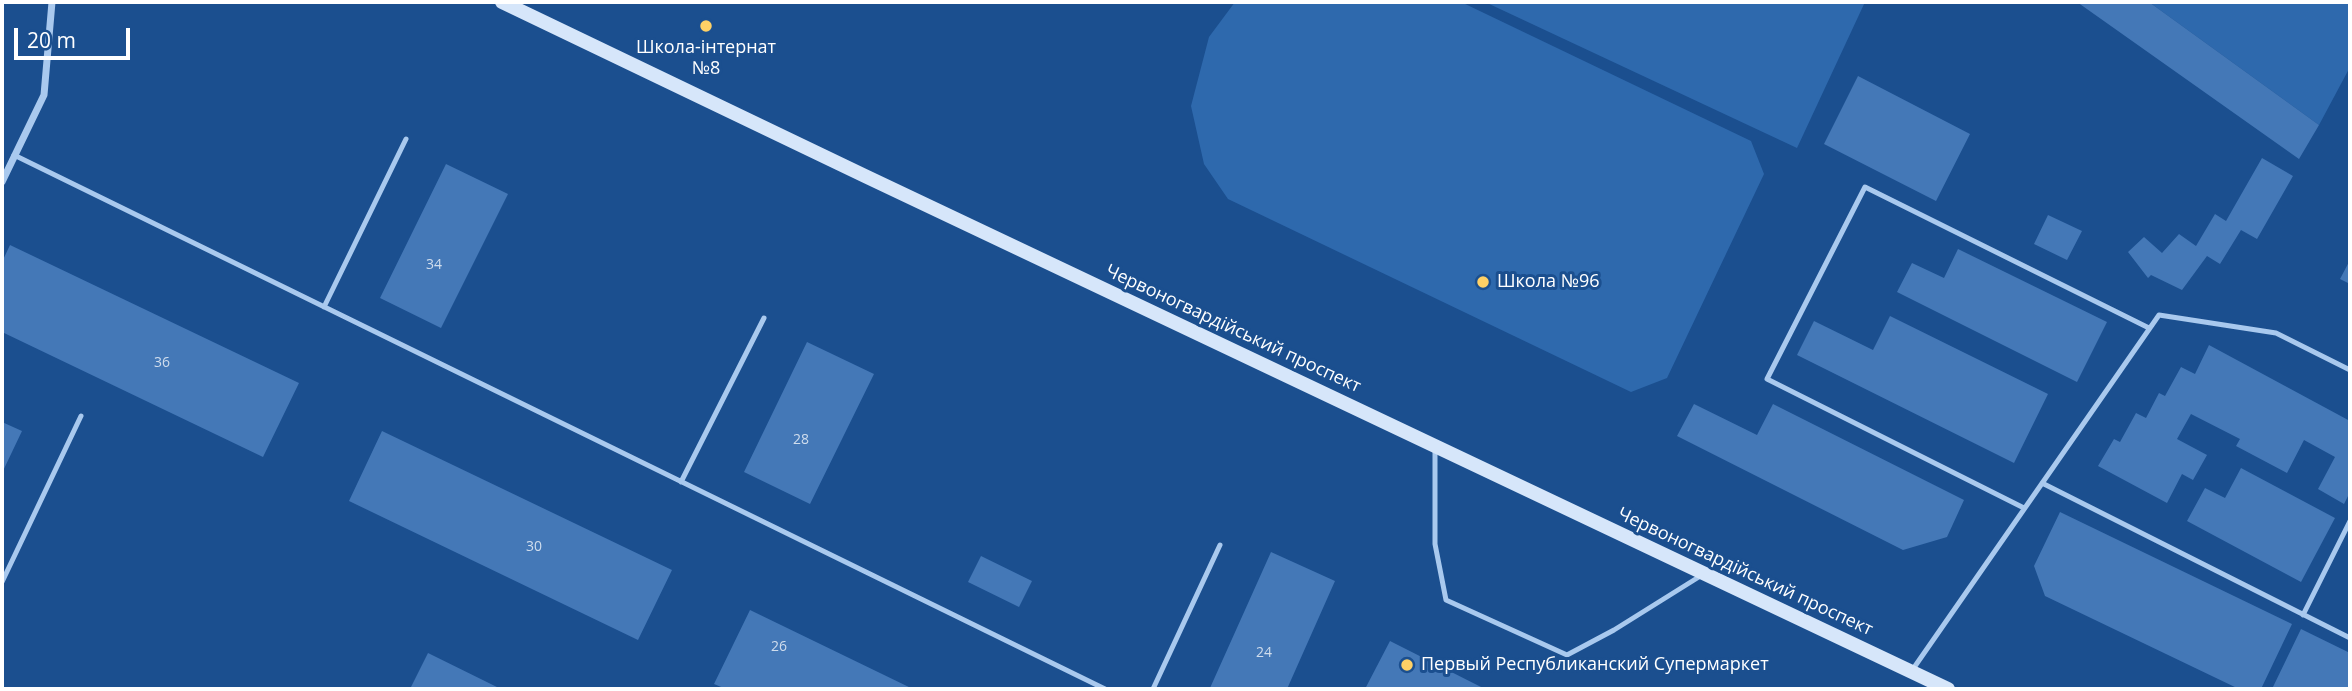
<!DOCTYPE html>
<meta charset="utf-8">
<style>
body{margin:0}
#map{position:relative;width:2352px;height:691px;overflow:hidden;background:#1b4f8f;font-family:"Open Sans",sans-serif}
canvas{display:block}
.frame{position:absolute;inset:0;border:4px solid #fff;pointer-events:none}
.scale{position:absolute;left:14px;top:28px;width:116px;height:32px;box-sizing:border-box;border:4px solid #fff;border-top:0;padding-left:9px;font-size:21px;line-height:24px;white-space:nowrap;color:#fff;-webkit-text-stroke:5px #1b4f8f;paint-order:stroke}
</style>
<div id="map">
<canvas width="2352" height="691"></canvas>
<div class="frame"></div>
<div class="scale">20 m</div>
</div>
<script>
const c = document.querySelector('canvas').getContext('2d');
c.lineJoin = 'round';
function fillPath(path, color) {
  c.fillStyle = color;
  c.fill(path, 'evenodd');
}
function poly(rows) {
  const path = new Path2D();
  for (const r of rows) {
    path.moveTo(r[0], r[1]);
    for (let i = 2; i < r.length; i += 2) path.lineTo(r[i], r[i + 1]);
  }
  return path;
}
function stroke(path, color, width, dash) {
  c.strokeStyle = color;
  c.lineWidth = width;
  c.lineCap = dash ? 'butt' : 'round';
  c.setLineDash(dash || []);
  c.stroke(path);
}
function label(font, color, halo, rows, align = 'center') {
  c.font = font + ' "Open Sans",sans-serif';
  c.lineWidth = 6;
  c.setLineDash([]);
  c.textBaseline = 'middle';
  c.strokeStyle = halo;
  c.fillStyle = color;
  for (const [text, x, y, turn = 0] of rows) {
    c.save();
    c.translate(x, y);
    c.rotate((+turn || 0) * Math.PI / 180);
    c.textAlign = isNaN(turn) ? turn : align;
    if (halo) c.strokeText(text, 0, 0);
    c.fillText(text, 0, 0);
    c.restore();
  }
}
fillPath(poly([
 [1235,2,1461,2,1751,141,1764,174,1667,378,1631,392,1228,199,1204,164,1191,106,1209,37],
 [1485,2,1865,2,1797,148],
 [2149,2,2350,2,2350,67,2319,125]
]), '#2e69ad');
fillPath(poly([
 [2077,2,2149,2,2319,125,2299,159],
 [1858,76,1970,134,1936,201,1824,144],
 [2262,158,2293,176,2257,239,2241,230,2220,264,2207,256,2182,290,2151,275,2148,278,2128,252,2144,237,2162,253,2179,234,2196,246,2215,214,2226,221],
 [446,164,508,194,441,328,380,298],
 [2048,215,2082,231,2067,260,2034,244],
 [10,245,299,383,263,457,2,332,2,262],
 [1958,249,2107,322,2077,382,1897,292,1912,263,1944,278],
 [2350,260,2350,284,2340,279],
 [1890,316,2048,394,2014,463,1797,355,1814,321,1873,350],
 [807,342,874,374,810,504,744,472],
 [2209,345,2350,421,2350,492,2344,504,2318,489,2335,457,2304,440,2287,473,2236,446,2240,439,2191,414,2177,439,2207,455,2193,480,2182,474,2167,503,2098,466,2114,439,2120,442,2136,413,2146,418,2159,393,2165,396,2181,367,2195,374],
 [1694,404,1757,435,1773,404,1964,500,1947,537,1903,550,1677,436],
 [2,422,22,431,2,473],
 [382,431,672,570,638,640,349,501],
 [2241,468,2335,518,2301,582,2187,521,2205,488,2225,498],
 [2060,512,2292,624,2261,689,2239,689,2045,596,2034,566],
 [1271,552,1335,581,1287,689,1214,689,1210,688],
 [981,556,1032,581,1019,607,968,582],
 [750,610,913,689,726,689,714,684],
 [2301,629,2350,653,2350,689,2272,689],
 [1390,641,1485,689,1365,689],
 [428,653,501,689,410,689]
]), '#4478b7');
stroke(poly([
 [14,155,1105,689],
 [324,307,406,139],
 [1435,449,1435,544,1446,600,1567,655,1614,630,1702,575],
 [681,482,764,318],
 [2042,483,2350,638],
 [2024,508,1767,379,1865,187,2149,328],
 [2,582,81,416],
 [2303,615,2350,521],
 [1913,669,2159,315,2276,333,2350,370],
 [1153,689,1220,545]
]), '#a9c9ee', 5);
stroke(poly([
 [2,182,44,95,52,2]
]), '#a9c9ee', 7);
stroke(poly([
 [502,2,865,176,1948,689]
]), '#d6e6fa', 14);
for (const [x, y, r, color] of [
 [706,26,7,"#ffd166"],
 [1483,282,7,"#ffd166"],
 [1407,665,7,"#ffd166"]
]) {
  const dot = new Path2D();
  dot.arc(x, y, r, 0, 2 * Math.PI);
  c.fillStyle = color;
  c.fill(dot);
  stroke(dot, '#1b4f8f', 2.5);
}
label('14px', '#d0dded', null, [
 ["34",434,265],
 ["36",162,363],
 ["28",801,440],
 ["30",534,547],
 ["26",779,647],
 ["24",1264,653]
]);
label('18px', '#fff', '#1b4f8f', [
 ["Школа-інтернат",706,48,"center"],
 ["№8",706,69,"center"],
 ["Школа №96",1497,282],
 ["Первый Республиканский Супермаркет",1421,665]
], 'left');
label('18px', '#fff', '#1b4f8f', [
 ["Червоногвардійський проспект",1233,329,25],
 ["Червоногвардійський проспект",1745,572,25]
]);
</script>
